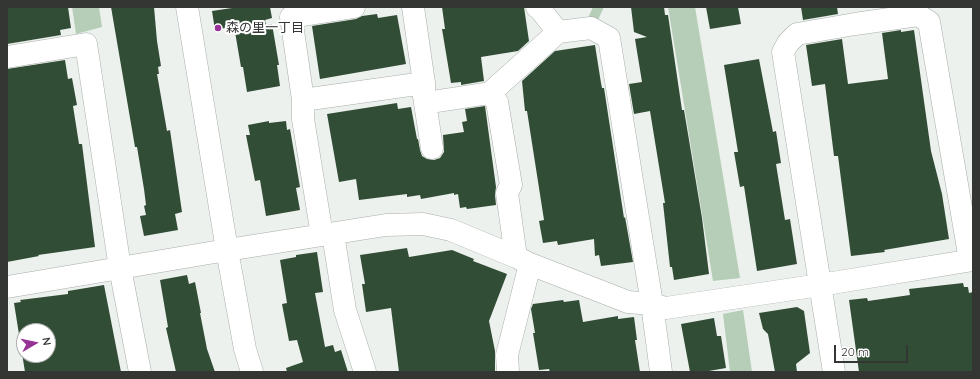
<!DOCTYPE html>
<meta charset="utf-8">
<style>
body{margin:0}
#map{position:relative;width:980px;height:379px;overflow:hidden;background:#ecf1ed;font-family:Quicksand,sans-serif}
canvas{display:block}
.frame{position:absolute;inset:0;border:8px solid #343634;pointer-events:none}
.north{position:absolute;left:16px;top:323px;width:40px;height:40px;box-sizing:border-box;background:#fff;border:1px solid #aeafae;border-radius:50%;rotate:81deg;font-size:11px;font-weight:700;line-height:16px;text-align:center;color:#343634}
.north::after{content:'';display:block;margin:auto;width:14px;height:18px;background:#973297;clip-path:polygon(50% 0,100% 100%,50% 72%,0 100%)}
.scale{position:absolute;left:834px;top:345px;width:74px;height:18px;box-sizing:border-box;border:2px solid #343634;border-top:0;padding-left:5px;font-size:12px;line-height:14px;white-space:nowrap;color:#343634;-webkit-text-stroke:3px #fff;paint-order:stroke}
</style>
<div id="map">
<canvas width="980" height="379"></canvas>
<div class="frame"></div>
<div class="north">N</div>
<div class="scale">20 m</div>
</div>
<script>
const c = document.querySelector('canvas').getContext('2d');
c.lineJoin = 'round';
function fillPath(path, color) {
  c.fillStyle = color;
  c.fill(path, 'evenodd');
}
function poly(rows) {
  const path = new Path2D();
  for (const r of rows) {
    path.moveTo(r[0], r[1]);
    for (let i = 2; i < r.length; i += 2) path.lineTo(r[i], r[i + 1]);
  }
  return path;
}
function stroke(path, color, width, dash) {
  c.strokeStyle = color;
  c.lineWidth = width;
  c.lineCap = dash ? 'butt' : 'round';
  c.setLineDash(dash || []);
  c.stroke(path);
}
function label(font, color, halo, rows, align = 'center') {
  c.font = font + ' Quicksand,"Noto Sans JP",sans-serif';
  c.lineWidth = 4;
  c.setLineDash([]);
  c.textBaseline = 'middle';
  c.strokeStyle = halo;
  c.fillStyle = color;
  for (const [text, x, y, turn = 0] of rows) {
    c.save();
    c.translate(x, y);
    c.rotate((+turn || 0) * Math.PI / 180);
    c.textAlign = isNaN(turn) ? turn : align;
    if (halo) c.strokeText(text, 0, 0);
    c.fillText(text, 0, 0);
    c.restore();
  }
}
fillPath(poly([
 [72,7,99,7,102,27,76,34],
 [593,7,604,7,598,20,587,20],
 [668,7,695,7,740,278,713,281],
 [743,310,752,372,730,372,723,314]
]), '#b6cdb8');
fillPath(poly([
 [7,7,68,7,71,28,60,30,61,35,7,44],
 [111,7,154,7,157,41,161,66,158,67,159,74,157,74,167,131,170,130,182,212,175,214,178,230,144,236,140,216,146,215,144,206,146,205,144,189,137,147,135,147],
 [231,7,270,7,272,18,265,20,266,25,272,24,279,65,277,65,280,86,247,92,243,67,241,67,234,26,215,30,212,11,232,8],
 [442,7,524,7,529,41,518,51,481,57,484,81,461,85,461,82,451,83,442,29,445,29],
 [631,7,664,7,665,15,668,15,682,110,684,110,702,218,709,274,674,280,672,267,670,267,663,203,665,203,650,111,634,114,629,84,642,82,635,39,647,37,634,32],
 [706,7,738,7,741,24,710,29],
 [801,7,837,7,838,14,803,20],
 [377,14,378,18,397,15,406,64,320,79,312,26,356,19,362,16],
 [901,30,901,32,914,30,931,151,942,194,949,239,884,250,885,252,851,256,838,156,834,156,825,84,812,86,806,45,842,39,848,84,888,79,882,33],
 [595,45,601,83,602,88,604,88,624,218,625,217,633,262,601,266,599,255,595,256,594,239,558,245,557,241,543,243,539,221,544,220,527,111,525,111,522,81,555,51],
 [759,59,773,132,776,131,781,163,776,164,785,220,790,219,797,264,757,271,744,186,740,187,734,152,738,152,724,65],
 [65,60,68,79,72,78,77,105,73,106,79,144,82,144,95,247,38,255,39,256,7,262,7,69],
 [397,103,398,109,411,107,417,139,418,139,420,150,422,156,427,159,434,160,440,158,444,152,443,135,464,132,462,122,467,121,465,109,485,106,496,187,495,195,496,205,467,209,466,207,460,208,458,194,454,195,454,193,421,199,420,195,407,197,407,194,359,200,356,179,339,182,327,114],
 [269,121,269,123,286,121,287,130,290,129,300,187,296,188,300,210,266,216,260,180,255,181,246,135,250,135,248,125],
 [407,248,409,257,452,250,474,259,473,261,507,274,489,321,495,351,495,372,399,372,391,308,366,312,362,284,365,284,360,255],
 [317,252,323,292,315,293,325,347,333,345,335,352,341,350,348,372,287,372,286,368,303,362,297,340,289,341,282,304,287,303,280,260,296,257,296,255],
 [187,275,189,284,195,282,201,313,200,313,207,349,215,372,176,372,166,328,168,327,160,280],
 [963,283,964,287,968,287,969,293,973,292,973,372,859,372,849,300,867,298,868,301,910,295,909,289],
 [104,285,121,372,25,372,14,303,21,302,20,300,68,294,68,291],
 [24,331,48,331,48,355,24,355],
 [563,300,564,302,579,300,583,322,618,316,618,319,634,317,637,340,635,340,640,372,550,372,549,369,539,370,533,333,535,333,531,309,533,304],
 [797,307,804,311,810,353,796,364,797,372,775,372,768,334,763,329,759,313],
 [714,318,717,336,721,336,726,368,703,372,690,372,681,324]
]), '#324d36');
const minor = poly([
 [187,7,227,250,245,349,252,372],
 [413,7,424,83,424,97],
 [537,7,540,9,558,32],
 [7,57,86,44,120,268,140,372],
 [490,93,497,102,511,185,507,193,516,257],
 [303,100,424,83],
 [432,148,425,103,490,93,558,32,591,28,609,38,652,304,661,372],
 [333,234,345,310,365,372],
 [322,235,303,119,303,100,291,17,354,7],
 [7,287,227,250,386,225,423,224,451,230,516,257,530,264,628,302,652,304,666,308,820,285,973,260],
 [508,372,507,355,530,264],
 [834,372,783,52,788,43,797,34,855,24,918,15,929,22,970,260]
]);
stroke(minor, '#a9aea9', 23);
stroke(minor, '#fff', 22);
for (const [x, y, r, color] of [
 [218,28,4,"#973297"]
]) {
  const dot = new Path2D();
  dot.arc(x, y, r, 0, 2 * Math.PI);
  c.fillStyle = color;
  c.fill(dot);
  stroke(dot, '#fff', 1.5);
}
label('13px', '#343634', '#fff', [
 ["森の里一丁目",226,28]
], 'left');
</script>
